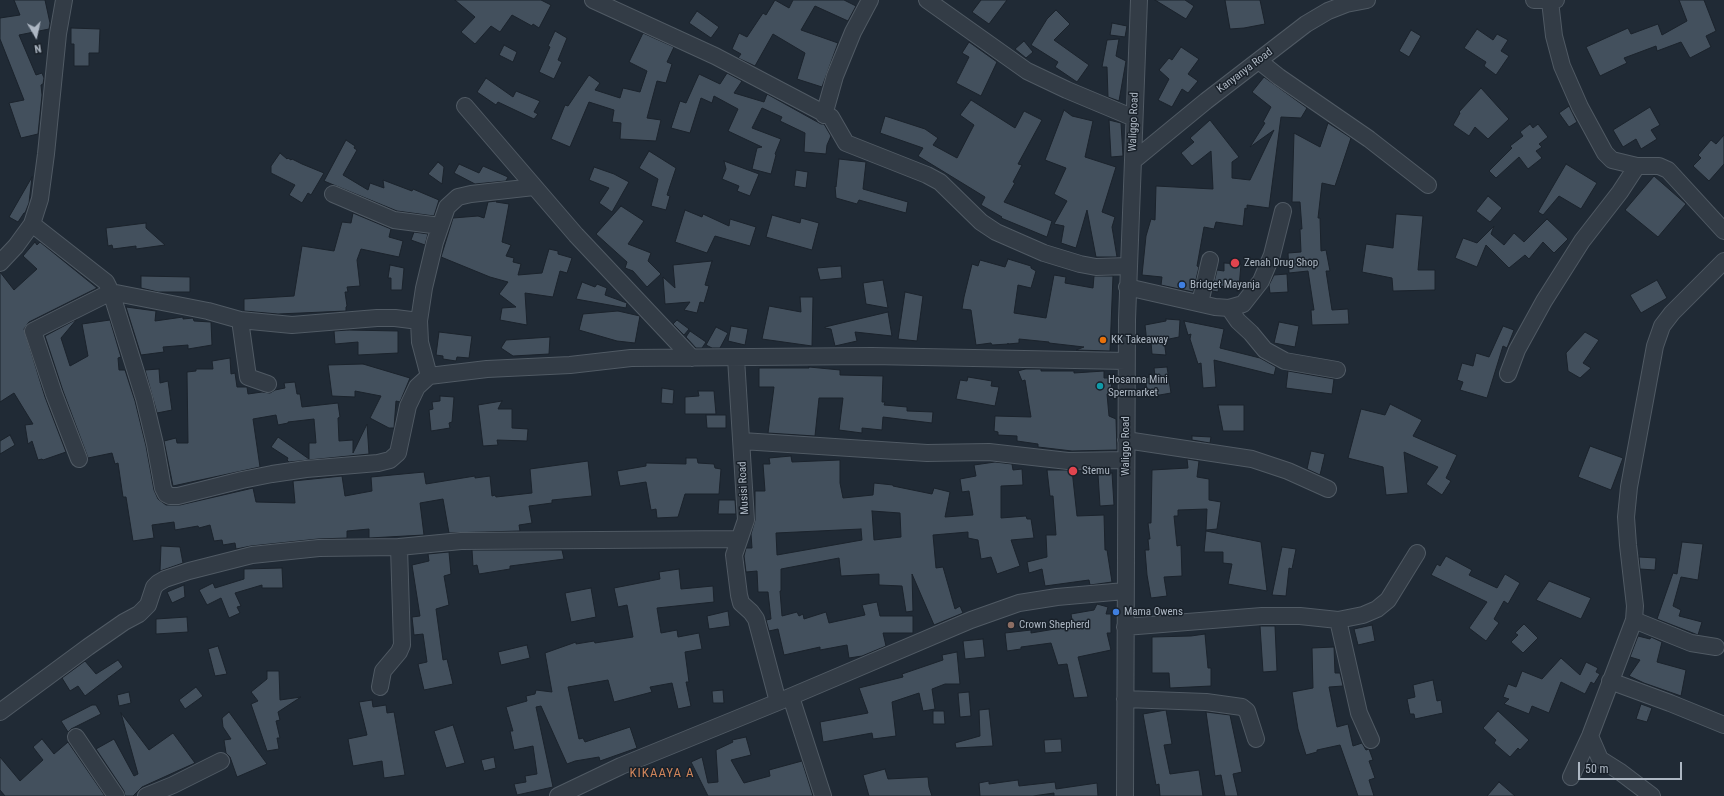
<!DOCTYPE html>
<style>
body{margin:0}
#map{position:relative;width:1724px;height:796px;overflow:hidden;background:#202a35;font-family:"Roboto Condensed",sans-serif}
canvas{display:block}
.north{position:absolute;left:16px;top:16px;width:40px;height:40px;-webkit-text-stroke:3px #19212a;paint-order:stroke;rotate:171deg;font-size:11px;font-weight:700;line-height:16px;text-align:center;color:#adb7c3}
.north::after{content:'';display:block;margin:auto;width:14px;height:18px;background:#adb7c3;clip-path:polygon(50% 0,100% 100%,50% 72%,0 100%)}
.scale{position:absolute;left:1578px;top:762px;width:104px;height:18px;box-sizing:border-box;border:2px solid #adb7c3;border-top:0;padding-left:5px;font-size:12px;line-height:14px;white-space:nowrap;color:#adb7c3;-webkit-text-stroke:3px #19212a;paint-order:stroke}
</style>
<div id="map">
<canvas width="1724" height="796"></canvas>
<div class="north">N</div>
<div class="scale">50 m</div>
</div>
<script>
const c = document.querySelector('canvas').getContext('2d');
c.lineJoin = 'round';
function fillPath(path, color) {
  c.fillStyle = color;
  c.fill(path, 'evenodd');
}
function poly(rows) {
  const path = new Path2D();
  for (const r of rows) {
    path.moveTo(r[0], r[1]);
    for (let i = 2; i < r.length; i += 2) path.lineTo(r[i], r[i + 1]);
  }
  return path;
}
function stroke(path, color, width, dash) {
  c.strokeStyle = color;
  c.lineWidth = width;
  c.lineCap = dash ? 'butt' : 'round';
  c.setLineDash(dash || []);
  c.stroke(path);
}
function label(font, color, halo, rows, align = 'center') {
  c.font = font + ' "Roboto Condensed",sans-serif';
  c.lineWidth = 3;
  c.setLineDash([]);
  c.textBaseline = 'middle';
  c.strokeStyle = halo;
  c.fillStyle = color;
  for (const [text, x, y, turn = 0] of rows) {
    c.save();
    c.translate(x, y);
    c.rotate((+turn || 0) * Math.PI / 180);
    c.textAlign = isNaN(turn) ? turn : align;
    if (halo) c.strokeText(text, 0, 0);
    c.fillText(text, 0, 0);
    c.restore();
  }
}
const building = poly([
 [14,0,45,0,50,23,49,29,19,35,36,75,42,73,44,78,43,84,41,85,42,95,38,134,21,138,9,103,24,100,0,39,0,18,20,15,14,0],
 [455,0,541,0,551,5,539,28,533,24,532,26,512,15,500,32,491,26,475,44,461,32,475,17,455,0],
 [775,0,789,8,793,0,844,0,856,6,848,21,815,6,801,30,838,43,822,87,797,79,805,53,773,34,755,66,738,58,741,54,732,49,739,33,747,37,763,13,766,15,775,0],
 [981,0,1007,0,989,24,972,12,981,0],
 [1155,0,1185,0,1194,6,1186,19,1155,0],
 [1225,0,1260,0,1265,24,1244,28,1230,29,1225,0],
 [1679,0,1704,0,1716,31,1706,36,1711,47,1690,58,1681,42,1657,51,1656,46,1624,58,1627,63,1600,76,1586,47,1628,28,1631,34,1658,24,1662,35,1687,21,1679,0],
 [1056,10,1070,24,1054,40,1089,65,1077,82,1055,67,1058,62,1031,45,1047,19,1056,10],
 [697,11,719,27,711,38,689,23,697,11],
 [1112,23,1127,26,1125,37,1110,35,1112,23],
 [71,28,100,29,99,53,89,53,89,66,74,66,74,44,71,44,71,28],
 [1477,29,1493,40,1497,34,1508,40,1501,51,1509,56,1496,75,1484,66,1486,62,1464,48,1477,29],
 [1411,30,1421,36,1409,57,1399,51,1411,30],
 [555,31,567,38,558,60,562,62,554,79,539,72,550,47,548,46,555,31],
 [643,33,674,47,667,62,672,64,666,83,657,81,647,118,661,120,656,141,620,139,621,123,612,122,614,110,589,102,570,147,551,139,565,105,568,106,589,75,600,83,595,90,620,98,623,88,640,92,647,71,629,62,643,33],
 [1119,39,1116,56,1126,61,1119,101,1108,97,1107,67,1102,67,1107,40,1119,39],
 [1024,41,1033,52,1026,58,1015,49,1024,41],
 [969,42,997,62,981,96,956,83,969,57,962,53,969,42],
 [504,45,517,52,513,62,499,55,504,45],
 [1181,47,1199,59,1188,74,1198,81,1188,93,1182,89,1172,107,1158,100,1169,79,1159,70,1169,58,1172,60,1181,47],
 [727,73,742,81,734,93,764,102,767,94,821,124,824,124,831,136,827,145,826,154,804,152,805,133,780,121,782,117,762,108,752,128,781,139,775,154,776,155,771,174,752,169,757,148,762,147,728,131,738,109,714,96,712,103,701,98,690,133,671,128,680,101,686,103,699,74,720,84,727,73],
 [1264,77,1307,108,1301,118,1281,117,1269,208,1247,205,1247,209,1245,208,1243,226,1216,222,1214,229,1204,227,1197,266,1199,267,1193,292,1161,285,1162,277,1142,275,1146,236,1151,219,1155,220,1156,186,1213,189,1211,151,1192,166,1181,153,1194,142,1190,138,1210,120,1239,157,1232,162,1232,178,1250,180,1274,130,1250,147,1265,123,1263,122,1271,107,1252,92,1264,77],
 [486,78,513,97,516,91,540,101,534,112,538,114,534,119,498,102,496,105,477,92,486,78],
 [1481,88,1509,119,1488,139,1475,127,1469,136,1453,125,1460,113,1459,112,1481,88],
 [971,100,1015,128,1024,111,1042,120,1018,164,1022,165,1013,182,1015,183,1004,202,1052,221,1047,237,1001,218,1002,217,981,205,985,197,918,156,923,148,880,133,885,116,925,129,938,138,933,145,957,158,974,125,960,115,971,100],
 [1569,106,1577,122,1569,127,1559,113,1569,106],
 [1650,107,1660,125,1651,130,1657,139,1641,149,1636,139,1623,147,1613,130,1650,107],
 [1064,110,1072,116,1093,121,1085,157,1116,167,1102,212,1115,217,1112,227,1117,257,1096,257,1087,210,1076,248,1061,243,1064,226,1054,224,1067,201,1054,194,1066,168,1045,160,1064,110],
 [1109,120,1121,123,1123,156,1111,157,1109,120],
 [1328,123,1351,138,1335,186,1322,183,1318,218,1320,218,1321,251,1326,250,1330,271,1326,271,1332,310,1348,309,1349,324,1312,325,1311,310,1314,310,1308,271,1289,273,1288,253,1301,252,1300,229,1302,229,1300,202,1292,202,1294,133,1320,147,1328,123],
 [1530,124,1533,128,1538,124,1548,137,1539,144,1542,147,1536,151,1542,158,1528,169,1519,157,1496,178,1489,171,1512,148,1510,146,1523,136,1520,132,1530,124],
 [1724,135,1724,164,1709,181,1693,166,1701,158,1698,155,1711,140,1716,144,1724,135],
 [346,140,355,146,354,148,357,150,343,175,368,190,370,183,384,188,383,180,412,191,413,189,439,200,434,216,397,211,324,181,346,140],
 [649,151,676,168,667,195,670,196,666,210,651,206,658,179,639,168,649,151],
 [280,153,287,159,288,158,291,160,292,159,302,164,324,173,311,195,308,193,302,203,289,195,295,185,271,173,271,166,280,153],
 [839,159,866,162,863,189,908,202,906,213,859,200,857,204,836,198,835,186,836,187,839,159],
 [724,161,759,174,750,196,737,191,739,186,722,179,726,169,724,161],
 [438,162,444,167,442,184,428,174,438,162],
 [459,164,479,173,483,166,508,177,506,181,475,184,454,173,459,164],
 [1566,164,1597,183,1581,209,1559,196,1543,215,1538,212,1566,164],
 [594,167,614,174,629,182,612,212,599,203,609,188,589,180,594,167],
 [796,170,808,172,806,188,794,186,796,170],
 [1654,176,1686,204,1658,237,1625,210,1654,176],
 [32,177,29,203,25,213,24,213,18,222,9,217,32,177],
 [1488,196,1502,208,1490,222,1476,211,1488,196],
 [497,201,496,202,509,204,502,242,511,245,506,256,514,258,513,262,521,264,518,275,542,273,549,249,558,251,558,254,572,258,567,273,560,271,553,297,525,293,527,325,500,320,502,308,516,307,499,294,508,282,490,277,441,257,453,218,478,216,484,218,488,202,497,201],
 [621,206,644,221,628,244,651,253,648,261,661,274,647,287,633,271,625,268,627,262,596,234,621,206],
 [685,210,702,217,703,214,729,226,730,219,756,227,750,246,715,236,707,253,675,242,685,210],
 [353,213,391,229,389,237,403,241,399,257,361,249,357,260,360,286,347,287,348,292,345,292,347,306,346,307,346,311,278,314,244,311,244,299,294,296,302,246,334,251,342,222,351,223,353,213],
 [1396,214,1423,216,1418,270,1435,270,1435,290,1393,291,1392,278,1362,272,1366,244,1393,248,1396,214],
 [772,215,800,223,801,218,819,223,812,250,766,237,772,215],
 [1547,219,1568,239,1554,253,1543,242,1529,259,1525,255,1509,268,1486,245,1477,267,1455,258,1463,238,1477,243,1494,226,1491,234,1504,245,1514,233,1524,242,1547,219],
 [146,223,146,228,165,245,136,249,136,246,113,249,112,245,108,246,106,228,146,223],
 [414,232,428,234,425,245,411,240,414,232],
 [35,242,37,245,40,242,97,288,29,322,24,329,45,397,66,452,43,460,42,459,38,460,32,441,28,444,25,425,33,424,14,393,0,402,0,272,14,290,37,269,23,256,35,242],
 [1008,259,1031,266,1031,268,1036,271,1031,288,1018,285,1014,313,1046,318,1054,275,1066,277,1065,283,1093,288,1094,276,1113,276,1110,351,1076,350,1084,347,1049,343,1049,342,1019,339,1019,343,1008,344,1008,343,1008,344,992,345,991,343,976,345,971,310,962,309,964,297,972,264,978,266,980,260,1005,267,1008,259],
 [712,261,705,285,709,286,704,303,700,302,697,313,684,310,690,302,665,304,663,277,675,288,673,265,712,261],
 [1224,263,1241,264,1239,288,1219,286,1218,292,1212,291,1217,270,1224,271,1224,263],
 [390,265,404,268,402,290,391,290,391,278,388,278,390,265],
 [841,266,842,278,820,280,817,268,841,266],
 [1287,274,1288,292,1270,293,1269,285,1274,275,1287,274],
 [141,276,190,277,190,292,158,292,141,288,141,276],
 [883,280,888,308,866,304,863,283,883,280],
 [1657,280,1667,298,1641,313,1630,295,1657,280],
 [582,282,595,287,597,284,607,288,605,295,627,303,626,308,576,299,582,282],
 [905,292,923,296,917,341,898,339,905,292],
 [800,297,813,297,812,346,762,339,769,306,801,312,800,297],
 [126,307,156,311,155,321,183,317,183,319,193,318,194,321,211,322,212,345,188,349,188,345,163,347,164,352,141,355,126,307],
 [618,311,640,316,635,343,617,341,579,330,583,314,618,311],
 [888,312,892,336,855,332,857,341,835,346,831,329,825,328,825,327,888,312],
 [77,319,61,338,70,366,88,356,82,324,110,320,121,357,118,358,119,370,125,370,135,401,146,446,154,490,158,499,166,505,180,505,253,488,256,502,295,503,293,481,342,476,345,496,372,491,371,477,424,472,426,484,475,476,475,478,490,476,492,496,495,495,496,497,532,493,530,469,588,461,592,496,552,500,552,503,529,506,532,523,519,525,520,531,449,533,443,499,420,503,424,535,369,538,369,529,347,531,347,538,318,539,251,546,236,549,235,543,223,545,222,540,214,541,210,525,199,528,198,526,175,530,174,522,152,525,154,538,133,541,126,497,123,497,118,463,115,464,112,453,88,458,63,391,45,336,77,319],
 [1166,319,1180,320,1179,337,1164,340,1166,355,1152,354,1151,342,1147,343,1145,325,1166,321,1166,319],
 [677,320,689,329,684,335,673,324,677,320],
 [1184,321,1224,329,1220,348,1260,358,1276,367,1274,375,1214,360,1216,387,1203,388,1201,363,1198,364,1190,339,1191,334,1188,335,1184,321],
 [1279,322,1299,326,1295,347,1274,343,1279,322],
 [731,326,748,329,745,345,728,341,731,326],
 [1503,326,1514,330,1507,348,1503,346,1487,398,1460,390,1463,382,1457,380,1462,363,1473,366,1476,353,1489,357,1503,326],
 [716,327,728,333,720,348,712,348,706,345,716,327],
 [348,330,398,331,398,353,358,355,358,342,335,344,334,331,348,330],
 [690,331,706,342,702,348,696,348,686,337,690,331],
 [439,332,472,336,469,358,457,357,456,361,443,359,443,356,436,355,439,332],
 [1585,332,1599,340,1583,363,1591,368,1580,378,1568,371,1566,353,1585,332],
 [550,337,549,354,513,356,501,348,506,340,550,337],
 [230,358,231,374,235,373,237,387,247,387,248,394,262,392,270,393,275,390,285,388,284,383,295,382,297,394,300,394,302,407,338,403,340,417,338,418,339,441,353,440,353,453,367,424,369,454,289,462,287,460,288,458,271,447,278,437,309,459,309,443,316,443,314,419,288,422,288,423,278,425,276,415,253,419,260,467,173,486,164,441,176,438,177,443,188,443,187,372,196,371,196,369,213,369,212,361,230,358],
 [363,364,410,378,400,402,396,401,394,428,389,428,370,418,381,396,355,391,355,397,332,396,328,365,363,364],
 [809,367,840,370,840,375,883,376,882,402,885,402,884,405,907,407,907,411,933,412,932,423,883,417,882,430,862,428,862,433,839,430,843,398,819,398,815,436,768,433,774,387,759,387,759,368,809,368,809,367],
 [1167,367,1171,393,1148,397,1145,378,1155,376,1154,368,1167,367],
 [159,369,160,383,168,381,172,410,157,413,145,370,159,369],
 [1025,369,1041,369,1041,371,1074,371,1074,373,1104,371,1104,378,1111,378,1112,394,1107,394,1109,416,1116,419,1117,450,1072,451,1038,447,1038,444,1017,441,1017,436,998,435,998,432,994,431,995,416,1031,417,1025,380,1022,381,1018,371,1025,369],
 [1288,371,1334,379,1332,394,1286,388,1288,371],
 [968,377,992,381,991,386,999,387,995,406,956,399,960,380,967,381,968,377],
 [662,388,674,390,673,404,661,403,662,388],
 [698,391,714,391,716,414,685,414,685,397,699,396,698,391],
 [440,396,454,397,452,422,449,423,450,428,431,431,429,410,433,409,432,402,440,401,440,396],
 [502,401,498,409,512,409,512,428,528,429,527,441,497,440,498,445,483,446,478,405,502,401],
 [1390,404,1422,420,1413,436,1457,455,1446,478,1451,481,1442,495,1426,484,1438,467,1404,452,1408,493,1386,495,1383,467,1348,458,1361,409,1385,415,1390,404],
 [1218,405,1244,405,1244,431,1223,431,1218,405],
 [706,415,726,415,726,428,707,428,706,415],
 [10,435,15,445,0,454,0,441,10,435],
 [1192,436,1211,437,1210,443,1192,440,1192,436],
 [1590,446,1623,458,1611,490,1578,477,1590,446],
 [1311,451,1325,454,1320,475,1307,469,1311,451],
 [791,456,792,462,840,460,840,483,843,498,873,495,874,483,893,485,893,486,932,494,934,488,950,492,945,517,973,515,969,491,962,492,960,479,976,476,974,465,995,462,1012,464,1013,470,1022,469,1023,485,1001,486,1001,518,1026,516,1027,519,1031,519,1034,538,1011,540,1020,566,997,574,991,557,981,559,978,540,968,538,968,532,933,535,936,568,943,567,955,609,960,606,963,613,934,625,912,574,913,611,906,612,902,586,879,585,879,574,841,576,839,558,781,569,781,591,780,591,782,616,797,612,799,616,803,614,804,619,826,612,829,623,865,615,862,605,877,602,880,616,913,616,913,633,883,633,886,646,862,656,849,658,847,645,820,650,820,647,784,655,778,629,769,631,766,620,771,619,768,592,758,592,757,571,746,572,744,556,746,548,752,548,751,534,755,520,755,491,765,491,763,464,770,464,769,458,791,456],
 [872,511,900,513,901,537,874,540,872,511],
 [861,529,862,540,777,555,776,533,861,529],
 [686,458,697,458,698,463,714,464,715,468,721,469,719,494,685,494,678,517,657,518,656,509,651,510,646,482,620,486,617,471,646,466,646,463,686,464,686,458],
 [1187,459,1199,461,1197,477,1209,479,1209,500,1221,502,1217,529,1206,530,1207,509,1178,510,1178,516,1174,516,1177,546,1181,545,1182,576,1164,577,1167,596,1151,598,1147,575,1145,550,1149,550,1148,539,1150,539,1148,523,1151,523,1152,470,1188,468,1187,459],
 [1047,470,1072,470,1077,516,1104,515,1105,550,1107,550,1112,582,1090,585,1089,580,1045,586,1042,569,1029,573,1027,562,1047,557,1046,535,1056,535,1053,496,1050,496,1047,470],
 [1112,473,1114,505,1100,506,1098,474,1112,473],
 [719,500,735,500,736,514,718,514,719,500],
 [1206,531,1261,542,1267,591,1228,584,1232,564,1223,563,1223,552,1204,552,1206,531],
 [1682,542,1703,544,1698,580,1681,577,1673,606,1681,610,1679,616,1702,622,1698,635,1657,619,1673,573,1677,574,1682,542],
 [161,546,180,547,183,563,160,571,161,546],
 [1282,547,1296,549,1292,569,1289,568,1286,596,1272,595,1282,547],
 [472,550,562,550,564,559,510,566,510,569,479,574,477,565,473,566,472,550],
 [449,552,451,574,444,576,449,605,436,609,443,660,447,659,453,684,424,690,418,664,427,662,423,634,414,635,412,617,420,616,412,565,429,561,428,554,449,552],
 [1446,556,1472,570,1469,575,1497,588,1505,574,1520,583,1508,604,1504,601,1494,619,1499,623,1486,641,1469,628,1487,602,1431,575,1437,564,1440,566,1446,556],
 [1639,557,1656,558,1655,570,1640,569,1639,557],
 [282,568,283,588,262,588,262,585,235,593,241,606,237,607,240,613,229,618,221,598,207,605,199,590,213,583,215,588,244,579,244,569,282,568],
 [679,569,681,589,713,586,714,602,657,608,661,633,677,630,678,637,699,633,702,649,685,652,689,682,686,682,691,706,678,709,672,683,650,687,652,692,614,702,608,680,568,687,579,739,583,738,585,742,630,727,637,748,600,761,599,757,575,761,567,764,541,706,536,707,553,787,517,795,514,784,526,782,525,776,537,774,533,746,514,750,510,731,513,731,506,707,527,701,526,696,535,694,536,690,552,692,545,653,576,642,576,644,594,641,595,643,633,637,627,605,618,607,614,588,660,579,659,572,679,569],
 [1549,581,1591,598,1581,619,1536,600,1549,581],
 [184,585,185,597,172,603,167,592,184,585],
 [591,588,596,617,571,622,565,593,591,588],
 [1097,604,1108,607,1106,614,1111,614,1111,633,1107,633,1111,650,1078,657,1088,697,1074,698,1067,664,1058,665,1051,643,1021,647,1021,649,1007,651,1005,633,1031,630,1031,633,1073,626,1071,614,1094,610,1097,604],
 [728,611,730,626,709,629,707,616,728,611],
 [187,617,188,632,156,634,156,619,187,617],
 [1524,624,1538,638,1523,653,1511,642,1518,635,1515,633,1524,624],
 [1372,625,1375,641,1358,645,1354,629,1372,625],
 [1260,626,1275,626,1277,671,1263,672,1260,626],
 [1205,634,1208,668,1211,668,1211,686,1170,688,1169,673,1152,673,1152,637,1191,636,1205,634],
 [1638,636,1650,639,1651,637,1662,642,1657,662,1686,670,1681,696,1644,683,1629,676,1640,660,1630,657,1638,636],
 [983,639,985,657,965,659,963,641,983,639],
 [527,645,530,658,501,665,498,652,527,645],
 [218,646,227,674,215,676,208,649,218,646],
 [1334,647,1335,673,1340,673,1343,686,1329,687,1337,727,1348,724,1353,746,1362,743,1366,750,1369,749,1373,760,1369,761,1375,778,1369,780,1374,796,1358,796,1340,745,1317,750,1317,752,1306,755,1298,729,1292,692,1313,688,1312,648,1334,647],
 [957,652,960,684,945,684,932,689,935,709,923,711,919,693,892,702,896,736,873,739,872,733,823,742,820,722,868,713,859,688,903,677,902,674,943,660,942,655,957,652],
 [1561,658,1580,675,1586,662,1598,668,1596,672,1600,674,1594,684,1591,682,1585,694,1561,682,1549,713,1532,706,1529,714,1504,704,1509,699,1503,697,1508,684,1516,687,1522,671,1542,679,1561,658],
 [118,660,123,667,85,696,78,686,70,691,62,678,85,661,96,674,118,660],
 [267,671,279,671,280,700,301,697,278,712,280,720,276,721,280,738,277,738,279,749,267,751,251,704,258,701,251,692,267,679,267,671],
 [1433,680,1437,701,1441,700,1443,713,1415,719,1414,714,1410,714,1407,699,1415,697,1413,685,1433,680],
 [196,687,203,696,185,709,179,700,196,687],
 [723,690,724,703,713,703,712,691,723,690],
 [129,692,131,703,119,706,117,695,129,692],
 [969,692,971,716,960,717,958,693,969,692],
 [372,700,373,707,386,705,387,713,394,712,405,775,384,778,382,761,353,766,348,739,367,735,359,702,372,700],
 [1641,704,1652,708,1647,722,1636,719,1641,704],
 [92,705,96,705,101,714,71,729,68,732,61,721,92,705],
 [989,709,993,746,956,748,955,743,980,736,979,710,989,709],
 [1166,710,1172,744,1164,745,1170,774,1199,770,1203,796,1160,796,1159,784,1156,785,1143,714,1166,710],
 [933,711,944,711,945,724,933,724,933,711],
 [1498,711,1529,740,1520,750,1518,748,1510,757,1494,743,1496,740,1483,728,1498,711],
 [229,712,267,764,237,777,230,757,226,753,224,740,231,739,223,727,222,718,229,712],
 [1206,712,1230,715,1242,772,1233,774,1238,796,1225,796,1221,775,1215,776,1206,712],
 [121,713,149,750,173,733,195,763,142,787,133,796,125,796,124,791,96,749,114,739,134,776,138,774,121,713],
 [453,725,465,763,446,768,434,731,453,725],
 [746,737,751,755,731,760,744,783,770,776,769,770,802,761,813,796,708,796,691,762,702,757,708,783,718,782,716,750,733,742,732,740,746,737],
 [42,739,54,754,68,742,105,796,5,796,0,790,0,757,20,781,43,760,33,747,42,739],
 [1061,739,1062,752,1045,753,1044,740,1061,739],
 [494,757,496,768,484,771,481,760,494,757],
 [885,769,888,779,928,777,929,787,932,796,869,796,863,775,885,769],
 [1018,780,1019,786,1055,782,1056,789,1097,783,1098,796,1054,796,1054,793,1033,796,980,796,979,783,989,781,989,784,1018,780],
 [1499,782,1515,796,1487,796,1499,782]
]);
fillPath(building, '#43505d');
stroke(building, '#1b232c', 1);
const minor = poly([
 [593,0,715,56,831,117,846,143,927,175,940,182,981,222,996,232,1044,253,1080,264,1096,267,1128,266],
 [927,0,1027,71,1067,90,1134,118],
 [1534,0,1556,0],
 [1550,1,1554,36,1562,66,1580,107,1605,153,1612,160,1637,166,1659,166,1668,170,1724,231],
 [1259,61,1279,77,1369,139,1428,185],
 [465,106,576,235,692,358],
 [824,115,835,76,853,32,870,0],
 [1133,161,1206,101,1306,24,1328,11,1346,4,1367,0],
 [333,194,394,220,440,226],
 [32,224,106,282,111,292,144,398,155,444,163,488,166,494,170,496,178,496,242,480,272,474,306,469,378,463,390,460,398,453,408,406,417,387,429,376,487,369,570,365,631,358,872,356,1126,361],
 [0,263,16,246,32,224,40,199,46,154,58,34,64,0],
 [1127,287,1215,307,1229,308,1243,304,1261,281,1272,255,1283,211],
 [1200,303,1210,260],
 [1229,308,1238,321,1251,333,1265,350,1285,361,1337,370],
 [240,320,248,377,268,384],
 [736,358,746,520,734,555,739,595,741,603,751,612,756,619,778,702],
 [1508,374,1517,350,1544,301,1582,241,1620,192,1637,166],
 [429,376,420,342,419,321,424,288,435,242,447,207,458,197,471,194,534,187],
 [1126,440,1252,459,1288,471,1328,489],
 [742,441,927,453,989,452,1068,461,1126,460],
 [79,459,54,394,33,331,111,292,208,311,240,320,292,325,377,318,395,318,419,321],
 [1338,620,1359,713,1371,740],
 [1634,620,1691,643,1716,647],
 [1125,627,1262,616,1300,616,1338,620,1363,615,1377,609,1388,600,1417,553],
 [1610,681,1670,703,1724,725],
 [380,687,383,671,399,652,402,645,399,547,461,541,739,539],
 [791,697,823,796],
 [1125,699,1206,702,1242,707,1247,711,1256,739],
 [0,712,88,647,124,622,139,614,148,605,154,587,158,583,165,579,189,571,252,555,319,548,399,547],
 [1590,736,1600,759,1619,771,1652,796],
 [76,737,116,796],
 [1571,777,1590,736,1634,620,1635,606,1628,545,1626,517,1629,487,1655,346,1662,326,1672,313,1724,261],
 [146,796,173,785,221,761],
 [558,796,621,766,778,702,971,620,1019,603,1057,597,1125,591],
 [1125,796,1127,320,1139,0]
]);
stroke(minor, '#505a64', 18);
stroke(minor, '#333c46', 16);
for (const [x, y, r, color] of [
 [1235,263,5,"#e0444e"],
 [1182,285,4,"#3f7fe0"],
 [1103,340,4,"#e8710a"],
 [1100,386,4,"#0f9aa8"],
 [1073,471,5,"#e0444e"],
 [1116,612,4,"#3f7fe0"],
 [1011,625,4,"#8d6e63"]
]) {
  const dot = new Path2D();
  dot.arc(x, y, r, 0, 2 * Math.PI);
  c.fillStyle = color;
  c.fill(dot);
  stroke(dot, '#19212a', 1.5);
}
label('11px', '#adb7c3', '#19212a', [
 ["Kanyanya Road",1245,71,-37],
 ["Waliggo Road",1134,122,-88],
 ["Waliggo Road",1126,446,-90],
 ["Musisi Road",744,488,-93]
]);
label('11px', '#adb7c3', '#19212a', [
 ["Zenah Drug Shop",1244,263],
 ["Bridget Mayanja",1190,285],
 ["KK Takeaway",1111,340],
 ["Hosanna Mini",1108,380],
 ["Spermarket",1108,393],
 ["Stemu",1082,471],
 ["Mama Owens",1124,612],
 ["Crown Shepherd",1019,625]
], 'left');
c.letterSpacing = '1px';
label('13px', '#d0855b', '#19212a', [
 ["KIKAAYA A",662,774]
]);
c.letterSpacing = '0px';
</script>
